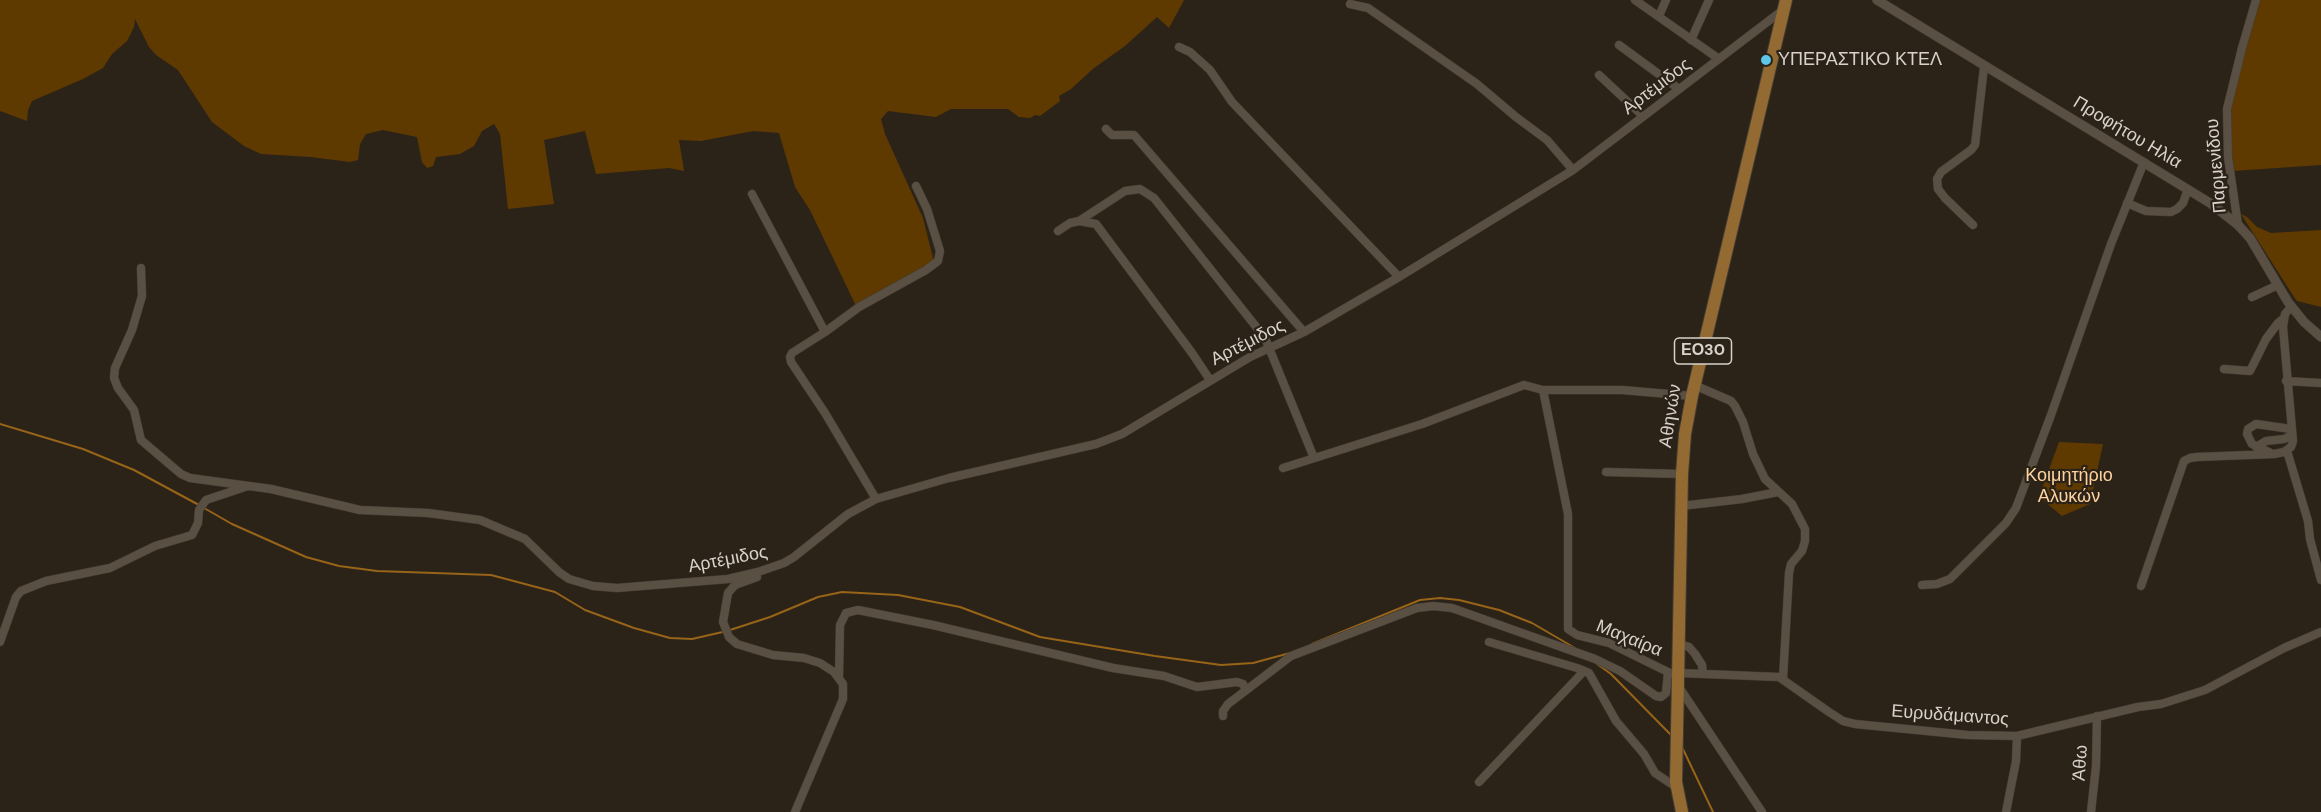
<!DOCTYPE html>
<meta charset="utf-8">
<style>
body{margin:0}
canvas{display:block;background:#2b2218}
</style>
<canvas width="2321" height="812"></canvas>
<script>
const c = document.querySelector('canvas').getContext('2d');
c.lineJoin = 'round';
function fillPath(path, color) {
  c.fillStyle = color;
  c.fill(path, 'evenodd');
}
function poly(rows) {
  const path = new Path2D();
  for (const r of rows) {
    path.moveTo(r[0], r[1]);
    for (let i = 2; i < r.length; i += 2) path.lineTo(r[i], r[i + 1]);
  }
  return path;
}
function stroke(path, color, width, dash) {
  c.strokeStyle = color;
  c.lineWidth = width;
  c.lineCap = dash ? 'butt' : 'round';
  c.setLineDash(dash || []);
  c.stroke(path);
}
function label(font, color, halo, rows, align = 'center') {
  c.font = font + ' "DM Sans",sans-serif';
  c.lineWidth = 4.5;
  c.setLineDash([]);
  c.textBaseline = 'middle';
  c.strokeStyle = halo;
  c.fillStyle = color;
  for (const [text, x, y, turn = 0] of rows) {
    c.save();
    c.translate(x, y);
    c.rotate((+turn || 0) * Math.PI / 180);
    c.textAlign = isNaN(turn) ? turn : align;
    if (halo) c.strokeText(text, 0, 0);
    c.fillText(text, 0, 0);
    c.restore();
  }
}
fillPath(poly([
 [0,0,1184,0,1169,28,1157,17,1125,46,1094,68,1071,89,1059,96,1060,101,1040,116,1035,115,1030,118,1019,117,1008,109,951,109,936,117,888,111,881,119,885,134,923,218,934,262,856,306,810,210,795,187,779,133,753,131,701,141,679,140,684,171,669,168,596,174,585,131,544,140,554,204,508,209,500,134,494,124,482,131,474,146,460,154,436,157,433,166,427,168,422,162,417,137,383,130,366,134,360,144,358,160,350,162,311,157,261,154,244,146,212,122,178,70,156,55,149,47,135,19,134,27,127,41,112,54,103,68,83,79,32,101,28,110,27,121,0,111],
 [2260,0,2321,0,2321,165,2233,171,2230,122,2233,92],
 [2241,214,2247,217,2257,227,2271,233,2321,230,2321,307,2297,301,2294,297],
 [2059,442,2103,444,2090,504,2062,516,2039,497]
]), '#5f3a00');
stroke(poly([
 [0,424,83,449,134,470,199,505],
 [204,508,232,524,306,557,339,566,377,571,491,575,555,592,585,610,634,628,670,638,692,639,727,631,770,617,818,597,842,592,898,595,960,607,1040,637,1155,656,1221,665,1253,663,1290,653],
 [1312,644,1420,600,1440,598,1459,600,1499,610,1532,623,1575,648],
 [1597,664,1611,674,1672,736],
 [1682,747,1713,812]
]), '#976418', 2);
const minor = poly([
 [1635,0,1719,59],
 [1350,4,1368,8,1477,84,1516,117,1547,140,1573,170],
 [1659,16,1666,0],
 [1691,40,1709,0],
 [1619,45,1679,89],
 [1179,47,1190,52,1210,70,1232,102,1399,277],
 [1599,75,1643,116],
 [1106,129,1112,135,1134,135,1304,332],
 [752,194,825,332,792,353,790,357,791,362,825,413,876,499],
 [2127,203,2146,211,2171,212,2177,209,2183,203,2188,189],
 [1079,221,1125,191,1140,189,1154,198,1265,338,1314,458],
 [1973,225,1945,198,1938,189,1937,179,1941,172,1971,150,1975,145,1984,67],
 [2238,225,2228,157,2227,109,2242,48,2256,0],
 [1058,231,1070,223,1079,221,1096,224,1192,353,1210,380],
 [141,268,142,296,132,330,115,368,114,378,118,388,134,410,141,440,181,474,190,478,271,489,360,510,428,513,480,520,525,539,559,572,569,579,593,586,617,588,728,579,758,572,784,563,794,557,848,514,876,499,949,478,1096,444,1122,434,1250,357,1304,332,1399,277,1573,170,1783,10],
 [2252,297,2278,285],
 [825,332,859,307,926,270,938,261,940,251,927,209,916,186],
 [2224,369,2250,371,2266,339,2278,323,2284,318],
 [2286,381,2321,383],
 [1694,385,1731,401,1735,406,1743,422,1753,454,1765,479,1792,504,1805,529,1805,541,1802,551,1791,564,1789,573,1783,679],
 [1543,390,1568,514,1568,629,1577,635,1609,643,1672,674],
 [2256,447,2266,441,2284,439,2292,435],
 [2287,451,2308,521,2310,539,2321,580],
 [2271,453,2252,444,2247,434,2248,429,2256,424,2291,429],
 [1283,468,1422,424,1524,385,1543,390,1622,390,1692,396],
 [1606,472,1682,474],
 [1681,506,1742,499,1778,492],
 [757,577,735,585,728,593,723,622,729,637,737,644,773,655,804,658,820,663,834,672,843,684,843,699,795,812],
 [1922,585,1937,584,1950,579,2006,523,2016,508,2051,415,2111,244,2144,162],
 [2141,586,2184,461,2190,458,2197,457,2274,454,2284,452,2291,447,2293,441,2283,327,2285,314,2291,307],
 [0,642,16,597,21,591,46,581,110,568,155,546,192,535,198,523,199,510,206,500,248,486],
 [1489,642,1577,668,1589,673,1616,721,1644,754,1655,773,1676,787],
 [1680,644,1689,647,1695,654,1702,665,1703,674],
 [1679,673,1779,677,1829,712,1843,721,1855,724,1968,735,2017,736,2138,707,2161,704,2205,690,2284,648,2321,632],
 [839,677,840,625,846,613,858,610,933,625,1113,668,1164,676,1197,687,1237,682,1243,684,1246,690],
 [1679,687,1762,812],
 [1223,716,1223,711,1228,704,1291,656,1417,608,1433,606,1452,608,1595,659,1620,671,1656,696,1661,697,1666,693,1668,672],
 [1479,782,1584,671],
 [2006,812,2016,761,2017,736],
 [2091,812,2096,766,2097,716]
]);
const tertiary = poly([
 [1877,0,2210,203,2238,225,2250,238,2288,302,2304,322,2321,337]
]);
const primary = poly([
 [1682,812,1676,782,1682,474,1685,434,1692,396,1786,0]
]);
stroke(minor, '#433c34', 9);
stroke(tertiary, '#433c34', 10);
stroke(primary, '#433c34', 14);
stroke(minor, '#594f43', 8);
stroke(tertiary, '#594f43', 9);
stroke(primary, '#936b32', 12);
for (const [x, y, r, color] of [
 [1766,60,6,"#5cc7e8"]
]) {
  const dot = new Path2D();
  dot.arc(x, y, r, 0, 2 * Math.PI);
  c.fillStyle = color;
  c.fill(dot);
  stroke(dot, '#2b2218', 2);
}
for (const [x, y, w] of [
 [1703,351,57]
]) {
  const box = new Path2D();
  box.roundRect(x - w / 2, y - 13, w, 26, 4.5);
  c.fillStyle = '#2b2218';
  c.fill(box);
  stroke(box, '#d8d2cb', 1.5);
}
label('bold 16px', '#d8d2cb', null, [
 ["ΕΟ30",1703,351]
]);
label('18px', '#d8d2cb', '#2b2218', [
 ["ΥΠΕΡΑΣΤΙΚΟ ΚΤΕΛ",1778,60]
], 'left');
label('18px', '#d8d2cb', '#2b2218', [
 ["Αρτέμιδος",1657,87,-37],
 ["Προφήτου Ηλία",2127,133,31],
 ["Παρμενίδου",2217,166,-95],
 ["Αρτέμιδος",1248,343,-27],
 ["Αθηνών",1671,416,-81],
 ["Αρτέμιδος",728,560,-11],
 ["Μαχαίρα",1629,639,22],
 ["Ευρυδάμαντος",1950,716,4],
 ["Άθω",2081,763,-86]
]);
label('18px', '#ffd39f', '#2b2218', [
 ["Κοιμητήριο",2069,476],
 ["Αλυκών",2069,497]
]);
</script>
